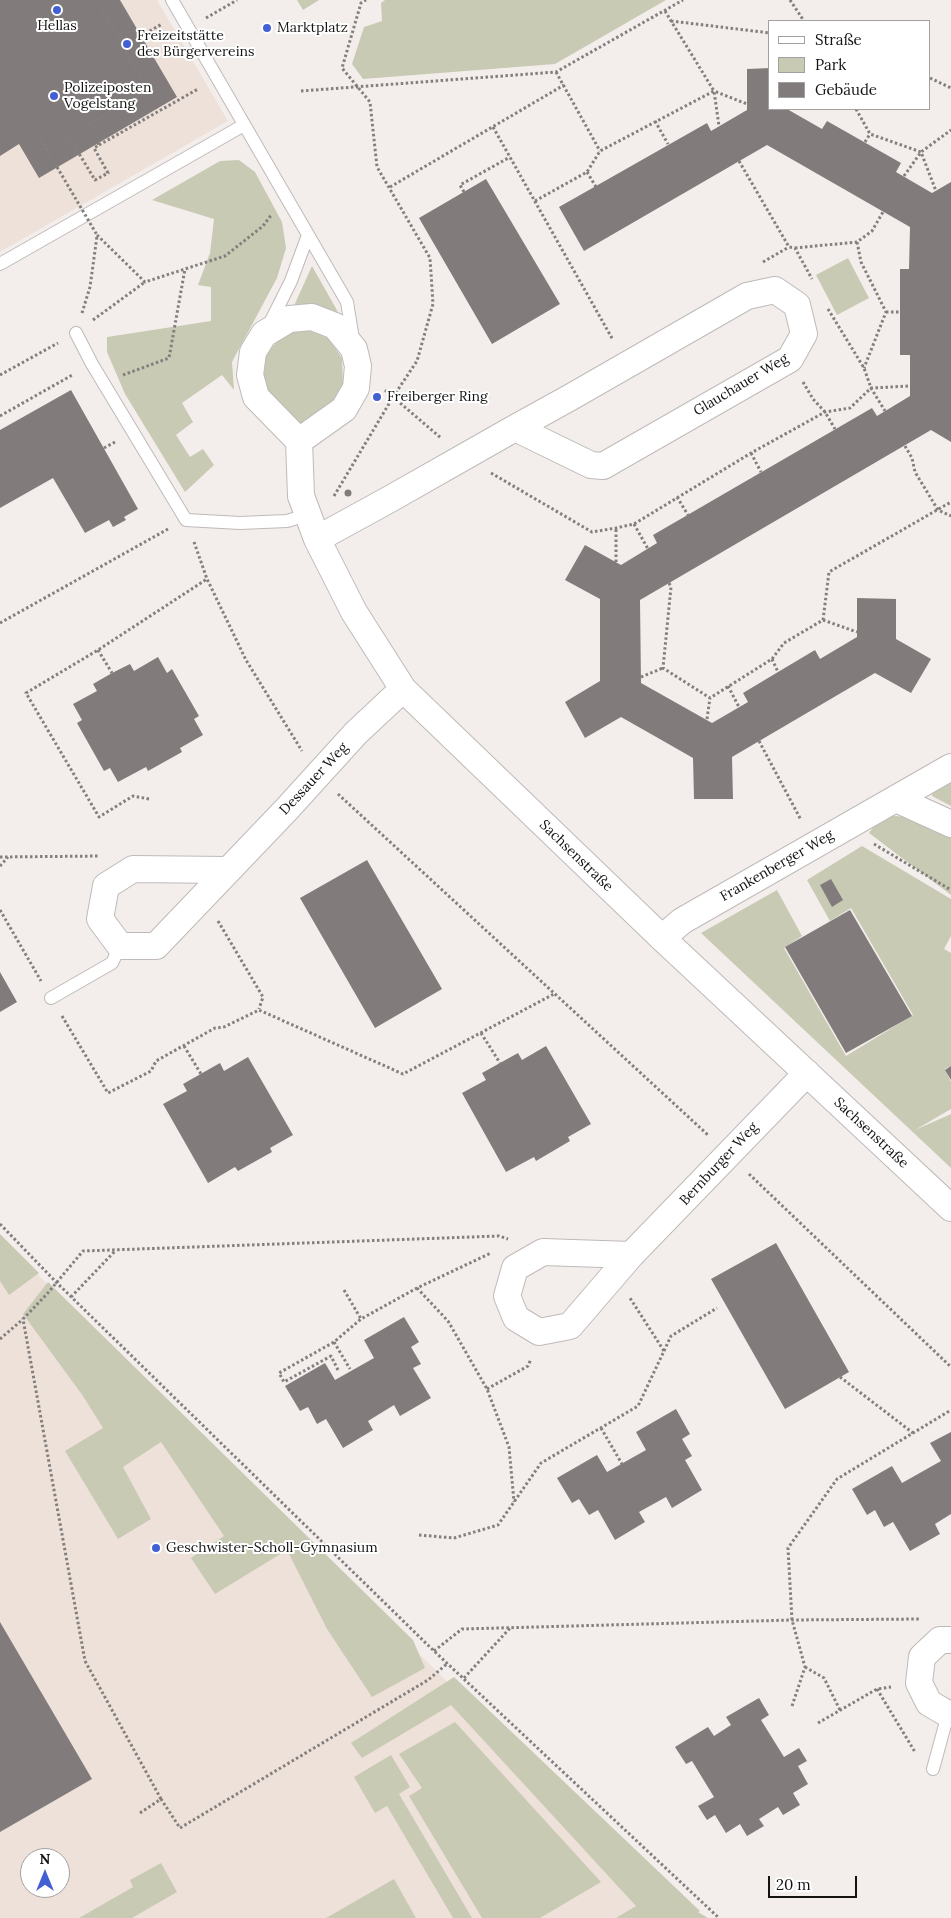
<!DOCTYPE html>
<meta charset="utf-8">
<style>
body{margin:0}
#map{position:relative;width:951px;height:1918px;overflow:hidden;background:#f3eeec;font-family:Lora,serif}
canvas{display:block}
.legend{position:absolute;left:768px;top:20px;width:162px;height:90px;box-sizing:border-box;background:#fff;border:1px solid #a1a1a0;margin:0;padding:6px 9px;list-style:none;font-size:15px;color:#141312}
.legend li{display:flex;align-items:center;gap:10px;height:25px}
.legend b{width:25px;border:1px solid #a1a1a0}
.north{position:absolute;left:20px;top:1848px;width:50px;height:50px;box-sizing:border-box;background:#fff;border:1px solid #a1a1a0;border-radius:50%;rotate:0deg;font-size:14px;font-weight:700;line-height:20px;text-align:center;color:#141312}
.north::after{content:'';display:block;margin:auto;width:18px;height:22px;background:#4360d3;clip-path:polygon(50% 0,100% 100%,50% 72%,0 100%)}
.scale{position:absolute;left:768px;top:1876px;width:89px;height:22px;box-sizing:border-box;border:2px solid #141312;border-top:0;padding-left:6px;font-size:15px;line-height:18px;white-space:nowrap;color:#141312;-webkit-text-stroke:4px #fff;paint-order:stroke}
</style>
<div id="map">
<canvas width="951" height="1918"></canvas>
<ul class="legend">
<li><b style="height:6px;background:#fff"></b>Straße</li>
<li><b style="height:14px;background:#c9cab4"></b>Park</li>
<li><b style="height:14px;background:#817c7b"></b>Gebäude</li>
</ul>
<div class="north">N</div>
<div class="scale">20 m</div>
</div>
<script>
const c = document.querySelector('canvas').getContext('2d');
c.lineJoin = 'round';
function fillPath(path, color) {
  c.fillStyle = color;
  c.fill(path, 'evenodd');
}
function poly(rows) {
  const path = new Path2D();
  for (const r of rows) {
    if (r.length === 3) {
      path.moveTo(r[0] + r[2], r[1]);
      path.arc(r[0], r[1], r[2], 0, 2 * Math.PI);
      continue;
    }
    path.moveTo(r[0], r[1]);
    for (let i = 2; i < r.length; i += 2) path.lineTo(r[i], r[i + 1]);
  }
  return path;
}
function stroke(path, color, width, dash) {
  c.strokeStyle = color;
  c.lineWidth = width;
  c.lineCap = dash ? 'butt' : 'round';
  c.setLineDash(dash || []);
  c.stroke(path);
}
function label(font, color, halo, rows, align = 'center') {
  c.font = font + ' Lora,serif';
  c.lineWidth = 4;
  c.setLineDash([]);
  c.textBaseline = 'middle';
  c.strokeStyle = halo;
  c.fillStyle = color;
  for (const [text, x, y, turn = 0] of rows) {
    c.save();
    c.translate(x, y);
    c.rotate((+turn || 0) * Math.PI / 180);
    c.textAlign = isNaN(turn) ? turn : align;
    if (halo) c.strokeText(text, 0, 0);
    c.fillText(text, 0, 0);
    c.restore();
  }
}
fillPath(poly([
 [0,0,157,0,228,121,0,252],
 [0,1237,685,1918,0,1918],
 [30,1858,60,1858,60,1888,30,1888]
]), '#eee1da');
fillPath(poly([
 [297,0,319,0,303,10],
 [385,0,666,0,555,64,363,79,352,64,364,27,382,21,381,3],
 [239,160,255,172,282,222,286,248,277,278,232,362,234,390,222,375,182,403,193,422,176,435,190,457,203,449,214,465,185,492,125,394,107,352,107,337,211,321,211,287,198,285,210,253,214,219,152,200,220,161],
 [848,258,869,298,837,315,816,275],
 [312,266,338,312,315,305,293,308],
 [307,330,328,338,342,358,343,384,326,418,287,427,263,383,266,355,283,334],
 [951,777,951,806,932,796,933,786],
 [882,815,910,817,951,837,951,895,869,833],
 [862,846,951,899,951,936,944,949,951,953,951,1066,945,1069,951,1082,951,1109,915,1130,951,1114,951,1168,701,933,777,890,802,936,784,948,846,1056,913,1015,851,908,830,921,807,880],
 [0,1234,39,1273,9,1295,0,1281],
 [48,1282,413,1640,425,1668,372,1697,327,1629,287,1550,215,1594,191,1558,224,1536,161,1442,123,1467,151,1519,118,1539,65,1451,103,1428,83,1396,23,1314],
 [454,1677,700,1911,698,1912,708,1918,616,1918,636,1906,451,1705,362,1758,351,1743],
 [455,1722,601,1882,540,1918,482,1918,409,1796,422,1788,399,1754],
 [391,1755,410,1787,399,1794,472,1918,453,1918,387,1806,375,1813,354,1777],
 [161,1863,177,1892,132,1918,79,1918,133,1887,130,1880],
 [394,1879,416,1918,326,1918]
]), '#c9cab4');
fillPath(poly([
 [0,0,120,0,177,97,39,178,19,144,0,156],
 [770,68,770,109,787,109,822,129,827,121,901,163,896,172,932,193,951,182,951,442,931,430,640,600,641,683,712,723,748,702,743,693,778,672,815,650,820,659,857,637,857,598,896,599,896,639,931,659,911,693,875,673,732,757,733,799,694,799,693,758,658,738,621,717,585,738,565,702,600,681,600,599,565,580,585,545,621,565,657,543,653,535,872,408,877,416,910,396,910,355,900,355,900,269,909,269,910,227,767,145,584,251,559,207,707,123,711,131,747,110,747,69],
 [486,179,560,304,492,344,419,218],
 [71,390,138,509,124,517,126,520,113,527,109,520,85,533,53,478,0,508,0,430],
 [348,493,3.5],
 [158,657,167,673,172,669,199,716,194,719,203,735,180,748,182,752,148,771,146,767,118,782,110,768,104,771,77,723,82,720,73,704,97,691,93,684,112,673,130,664,134,671],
 [367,860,442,989,375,1028,300,898],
 [831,879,843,900,832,907,820,885],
 [850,910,912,1016,846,1053,785,947],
 [0,972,17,1002,0,1012],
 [546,1046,591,1124,568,1137,570,1141,536,1161,534,1157,506,1172,462,1093,486,1080,482,1073,518,1053,522,1060],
 [248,1057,293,1135,270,1148,272,1152,238,1171,235,1167,208,1183,163,1104,187,1091,183,1084,220,1063,224,1071],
 [951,1066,951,1080,945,1070],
 [776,1243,849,1372,785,1409,711,1279],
 [404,1317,419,1342,411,1347,421,1364,413,1368,431,1398,400,1416,394,1405,368,1421,373,1430,343,1448,326,1419,317,1424,308,1407,300,1411,285,1386,325,1363,335,1380,374,1358,364,1340],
 [676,1409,690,1434,682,1439,692,1456,685,1460,702,1490,672,1508,666,1497,639,1512,645,1522,615,1540,598,1510,589,1515,579,1499,572,1503,557,1478,597,1455,607,1472,646,1450,636,1432],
 [951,1432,951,1514,935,1524,940,1534,910,1551,893,1522,884,1527,875,1510,867,1515,852,1489,892,1466,902,1483,941,1461,930,1443],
 [0,1622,92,1779,0,1832],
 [759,1698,769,1715,761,1720,784,1757,799,1748,807,1761,798,1766,808,1784,793,1793,800,1805,783,1815,778,1807,759,1819,764,1826,747,1836,740,1824,726,1833,715,1815,707,1820,698,1806,714,1797,692,1761,686,1764,675,1747,708,1727,714,1736,731,1725,726,1717]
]), '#817c7b');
const service = poly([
 [172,0,347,302,353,339],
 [0,264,244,125],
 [268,327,291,281,308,235],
 [76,333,92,364,186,520,240,523,287,521,307,515],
 [51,998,112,963,120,946],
 [933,1769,948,1714]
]);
const minor = poly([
 [299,441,344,409,356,388,358,366,354,349,335,326,312,317,289,319,264,334,253,352,250,375,256,397,299,441,301,496,317,539,354,612,403,689,662,938,951,1208],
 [317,539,390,499,464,457,515,428,571,397,747,296,775,290,797,305,804,334,790,359,603,466,591,465,515,428],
 [896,799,951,824],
 [227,870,133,869,106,886,100,919,120,946,156,946,286,810,356,733,403,689],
 [662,938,682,921,951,767],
 [631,1255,543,1252,515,1268,507,1296,516,1318,539,1332,570,1326,631,1255,807,1073],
 [951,1640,940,1640,922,1657,919,1683,929,1703,948,1714,951,1714]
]);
stroke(service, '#bfbab8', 14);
stroke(minor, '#bfbab8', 28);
stroke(poly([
 [790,0,804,21],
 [665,11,714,91,719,126],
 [206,18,237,0],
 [671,21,770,33],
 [141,36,162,24],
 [556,72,600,151],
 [930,78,951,88],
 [301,91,556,72,683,0],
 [856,109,870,134,921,152,936,191],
 [655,121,668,144],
 [493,127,613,340],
 [38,135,57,167],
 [69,137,95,180,108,173,94,148,99,145,98,143],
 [865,142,870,134],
 [99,145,198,89],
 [46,150,148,90,97,0],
 [739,161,789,247,795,248,812,279],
 [587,172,596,187],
 [904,176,921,152,951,130],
 [390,187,564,85],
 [464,192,460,185,510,157],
 [535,201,587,172,600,151,714,91,747,104],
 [97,235,145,282,225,256,263,226,272,214],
 [857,242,861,262,886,312,864,368],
 [795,248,857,242,872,231,883,212],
 [763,262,789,247],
 [828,309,864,368,871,388,885,411],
 [886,312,900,312],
 [82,313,90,287,97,236],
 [93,320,145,282],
 [0,375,58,343],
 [123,375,169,358,185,269],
 [803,382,813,399,825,412,835,429],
 [385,390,441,438],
 [0,416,74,374],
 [905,446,912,458,915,472,938,510,951,516],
 [104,448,115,442],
 [751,453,761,472],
 [491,473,592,532,616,528,634,524,751,453,825,412,850,408,871,388,910,386],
 [334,496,393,397,417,361,433,304,430,258,377,167,370,102,342,68,361,3,366,0],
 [677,497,688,515],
 [634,524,648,549],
 [194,542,207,579,246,660,302,751],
 [616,562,616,528],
 [669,583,671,587,663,668,710,698,772,659,784,643,823,620,829,572,951,502],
 [823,620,857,632],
 [0,623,168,529],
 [98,650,112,673],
 [772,659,778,672],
 [641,677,663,668],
 [728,686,739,707],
 [707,719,710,698],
 [759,741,801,820],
 [338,794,708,1135],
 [149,799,133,796,99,817,26,693,98,650,207,579],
 [874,844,951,890],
 [0,857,100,856],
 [0,866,8,857],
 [0,910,41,981],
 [218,921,263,997,259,1009],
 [62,1016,108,1093,151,1071,156,1061,215,1028,224,1027,259,1010,403,1074,554,994],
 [481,1033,500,1063],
 [184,1046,201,1074],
 [749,1174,951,1367],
 [0,1224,56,1282,434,1651,719,1918],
 [417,1288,448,1321,487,1389,509,1447,514,1502],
 [344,1290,361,1319],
 [71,1297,116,1250],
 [0,1339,22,1320],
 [334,1342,350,1369],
 [664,1351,671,1336,717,1308],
 [338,1370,331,1356,284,1382,279,1373,334,1342,361,1319,417,1288,491,1253],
 [840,1377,913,1433],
 [487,1389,528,1366,531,1359],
 [601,1428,622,1464],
 [419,1535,454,1538,498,1525,541,1463,638,1406,664,1351,630,1298],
 [434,1651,462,1629,792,1620,920,1619],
 [805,1667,824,1678,840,1710],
 [464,1678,511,1627],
 [877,1689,915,1752],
 [792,1706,805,1667,792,1620,788,1548,837,1479,951,1410],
 [818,1723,877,1689,891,1687],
 [161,1799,85,1661,23,1319,47,1294,83,1251,499,1236,508,1239],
 [140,1813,161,1799,180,1828,428,1680,448,1663]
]), '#827f7d', 3, [2.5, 2.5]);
stroke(service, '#fff', 12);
stroke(minor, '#fff', 26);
stroke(poly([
 [57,167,97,235]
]), '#827f7d', 3, [2.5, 2.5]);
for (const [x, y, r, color] of [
 [57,10,5,"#4360d3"],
 [267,28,5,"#4360d3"],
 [127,44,5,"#4360d3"],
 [54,96,5,"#4360d3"],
 [377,397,5,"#4360d3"],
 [156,1548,5,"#4360d3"]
]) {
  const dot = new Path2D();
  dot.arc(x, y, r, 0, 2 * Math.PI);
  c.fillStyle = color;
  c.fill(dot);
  stroke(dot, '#fff', 2);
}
label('14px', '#141312', '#fff', [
 ["Hellas",57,26,"center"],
 ["Marktplatz",277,28],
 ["Freizeitstätte",137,36],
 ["des Bürgervereins",137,52],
 ["Polizeiposten",64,88],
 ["Vogelstang",64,104],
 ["Freiberger Ring",387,397],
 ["Geschwister-Scholl-Gymnasium",166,1548]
], 'left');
label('14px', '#141312', '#fff', [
 ["Glauchauer Weg",741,385,-31],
 ["Dessauer Weg",314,779,-47],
 ["Sachsenstraße",576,856,44],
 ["Frankenberger Weg",777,866,-30],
 ["Sachsenstraße",871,1133,43],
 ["Bernburger Weg",719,1164,-47]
]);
</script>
